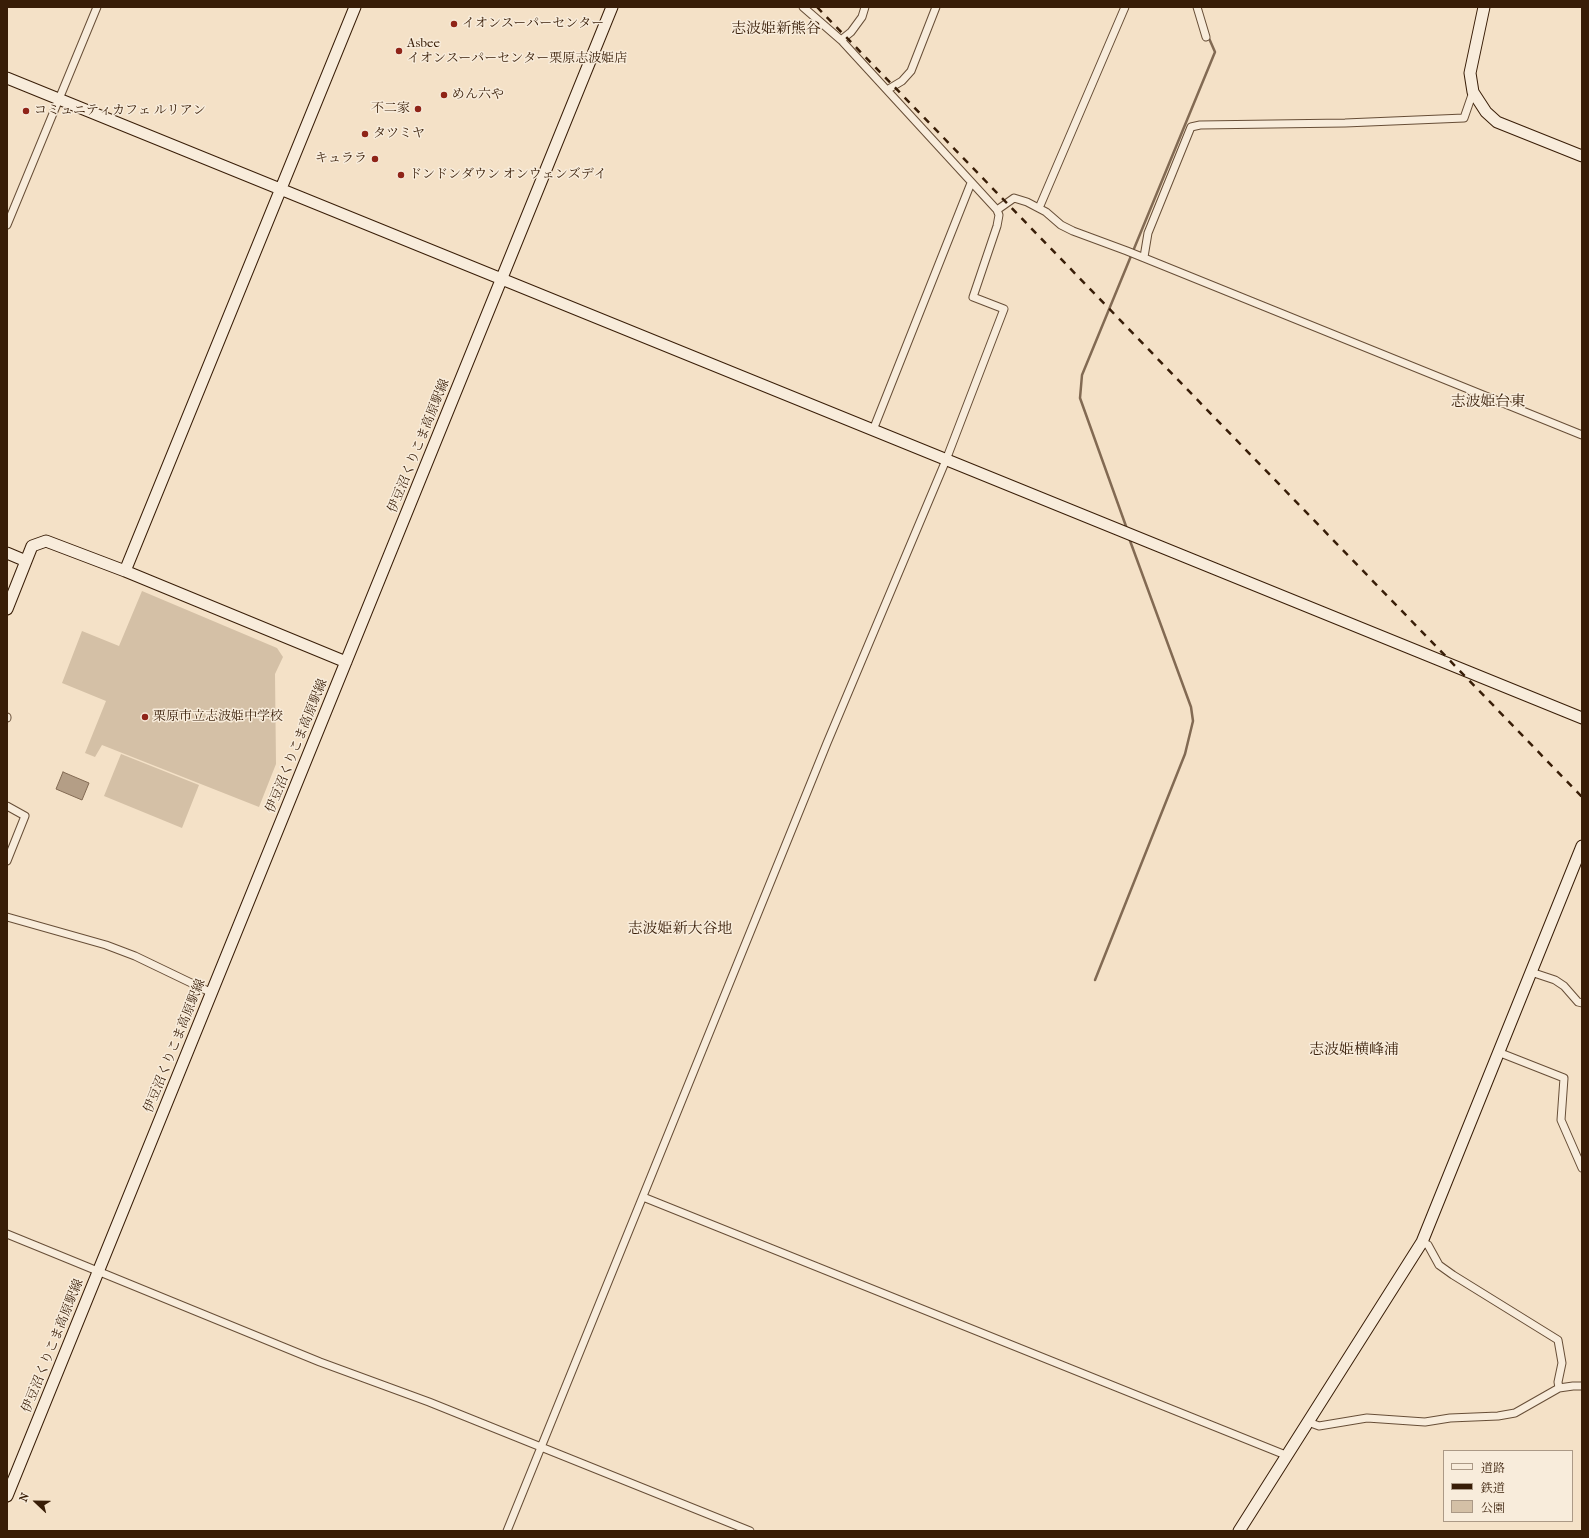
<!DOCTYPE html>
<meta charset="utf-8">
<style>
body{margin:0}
#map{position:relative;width:1589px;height:1538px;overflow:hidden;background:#f4e1c7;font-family:"IM FELL French Canon","Noto Serif JP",serif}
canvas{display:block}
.frame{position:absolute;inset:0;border:8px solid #381d07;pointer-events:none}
.legend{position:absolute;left:1443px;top:1450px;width:130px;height:72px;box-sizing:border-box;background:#f8ecdb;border:1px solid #ab9986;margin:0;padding:5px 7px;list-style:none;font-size:12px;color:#381d07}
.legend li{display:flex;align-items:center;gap:8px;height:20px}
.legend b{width:20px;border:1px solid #ab9986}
.north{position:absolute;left:16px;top:1482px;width:40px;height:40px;-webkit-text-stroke:3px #f8ecdb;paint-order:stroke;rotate:292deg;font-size:11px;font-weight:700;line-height:16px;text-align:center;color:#381d07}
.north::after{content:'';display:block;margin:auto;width:14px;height:18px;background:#381d07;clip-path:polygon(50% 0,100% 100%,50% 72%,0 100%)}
</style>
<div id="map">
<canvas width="1589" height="1538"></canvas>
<div class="frame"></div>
<ul class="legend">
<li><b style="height:5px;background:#f8ecdb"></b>道路</li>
<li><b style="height:5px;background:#381d07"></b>鉄道</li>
<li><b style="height:11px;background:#d4c0a6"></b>公園</li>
</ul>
<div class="north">N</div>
</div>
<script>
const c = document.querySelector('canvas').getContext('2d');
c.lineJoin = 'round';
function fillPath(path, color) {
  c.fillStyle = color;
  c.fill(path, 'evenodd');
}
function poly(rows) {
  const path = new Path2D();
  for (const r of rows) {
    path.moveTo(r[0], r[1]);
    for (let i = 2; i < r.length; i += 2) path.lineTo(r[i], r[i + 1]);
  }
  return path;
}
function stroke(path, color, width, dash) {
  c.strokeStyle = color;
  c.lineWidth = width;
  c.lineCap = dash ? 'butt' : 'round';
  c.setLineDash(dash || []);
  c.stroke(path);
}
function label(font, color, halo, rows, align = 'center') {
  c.font = font + ' "IM FELL French Canon","Noto Serif JP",serif';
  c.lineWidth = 3;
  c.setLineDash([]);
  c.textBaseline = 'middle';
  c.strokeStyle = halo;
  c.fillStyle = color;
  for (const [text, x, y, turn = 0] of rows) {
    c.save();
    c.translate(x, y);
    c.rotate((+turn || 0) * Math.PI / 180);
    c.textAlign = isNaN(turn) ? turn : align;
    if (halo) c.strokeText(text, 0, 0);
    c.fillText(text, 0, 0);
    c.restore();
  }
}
fillPath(poly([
 [142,591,277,648,283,657,275,674,276,764,259,807,102,745,95,757,85,753,106,701,62,683,82,631,119,646],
 [121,754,199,785,182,828,104,796]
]), '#d4c0a6');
const water = poly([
 [63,772,89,783,82,800,56,789,63,772]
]);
fillPath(water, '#b49e86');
stroke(water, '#826a53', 1);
stroke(poly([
 [1127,529,1080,398,1082,375,1215,52,1208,36],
 [1095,980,1185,754,1193,721,1191,707,1129,538]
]), '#826a53', 2.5);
const street = poly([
 [1197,7,1206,37],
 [841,40,851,32,862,17,865,7],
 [887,90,902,81,911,71,936,7],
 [1039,208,1125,7],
 [997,210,1014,198,1027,202,1046,212,1061,225,1073,231,1127,251,1582,435],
 [7,225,97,7],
 [1144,257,1148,233,1191,127,1200,125,1345,123,1464,118,1473,92],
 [873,430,971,183],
 [7,717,7,718],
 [7,806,25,816,7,861],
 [7,917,106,945,135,956,212,993],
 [1531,972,1555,980,1564,986,1578,1002,1582,1003],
 [1498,1052,1564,1078,1561,1120,1582,1168],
 [643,1197,1288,1456],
 [7,1234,320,1362,429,1402,750,1531],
 [1422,1242,1428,1245,1439,1265,1453,1275,1558,1340,1562,1363,1558,1382,1559,1388],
 [1308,1422,1319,1426,1367,1418,1425,1422,1450,1418,1498,1416,1515,1413,1559,1388,1573,1386,1582,1386],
 [507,1531,827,743,946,460,1004,309,973,297,997,226,999,215,997,210,841,40,803,7]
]);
const secondary = poly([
 [1484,7,1470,73,1473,92,1486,112,1497,122,1582,156],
 [7,78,1582,718],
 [7,553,26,561],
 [125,571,355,7],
 [7,609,32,546,46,541,125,571,346,662],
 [7,1496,612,7],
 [1239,1531,1422,1242,1582,846]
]);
stroke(street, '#674e37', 9);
stroke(secondary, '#381d07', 13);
stroke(street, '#f8ecdb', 7);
stroke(secondary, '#f8ecdb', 11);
stroke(poly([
 [817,7,1582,797]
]), '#381d07', 2.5, [7, 7]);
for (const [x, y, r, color] of [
 [454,24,4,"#8f2418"],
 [399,51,4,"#8f2418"],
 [444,95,4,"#8f2418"],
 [418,109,4,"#8f2418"],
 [26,111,4,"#8f2418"],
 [365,134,4,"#8f2418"],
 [375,159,4,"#8f2418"],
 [401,175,4,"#8f2418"],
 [145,717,4,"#8f2418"]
]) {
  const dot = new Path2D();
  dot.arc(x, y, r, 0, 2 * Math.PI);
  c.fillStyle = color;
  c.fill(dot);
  stroke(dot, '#f8ecdb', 1.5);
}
label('13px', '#381d07', '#f8ecdb', [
 ["イオンスーパーセンター",462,24],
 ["Asbee",407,44],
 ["イオンスーパーセンター栗原志波姫店",407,59],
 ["めん六や",452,95],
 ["不二家",410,109,"right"],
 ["コミュニティカフェ ルリアン",34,111],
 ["タツミヤ",373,134],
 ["キュララ",367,159,"right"],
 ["ドンドンダウン オンウェンズデイ",409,175],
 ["栗原市立志波姫中学校",153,717]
], 'left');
label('13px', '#381d07', '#f8ecdb', [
 ["伊豆沼くりこま高原駅線",419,446,-68],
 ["伊豆沼くりこま高原駅線",297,746,-68],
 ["伊豆沼くりこま高原駅線",175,1046,-68],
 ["伊豆沼くりこま高原駅線",53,1346,-68]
]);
label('15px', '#381d07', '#f8ecdb', [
 ["志波姫新熊谷",776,29],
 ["志波姫台東",1488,402],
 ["志波姫新大谷地",680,929],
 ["志波姫横峰浦",1354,1050]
]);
</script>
